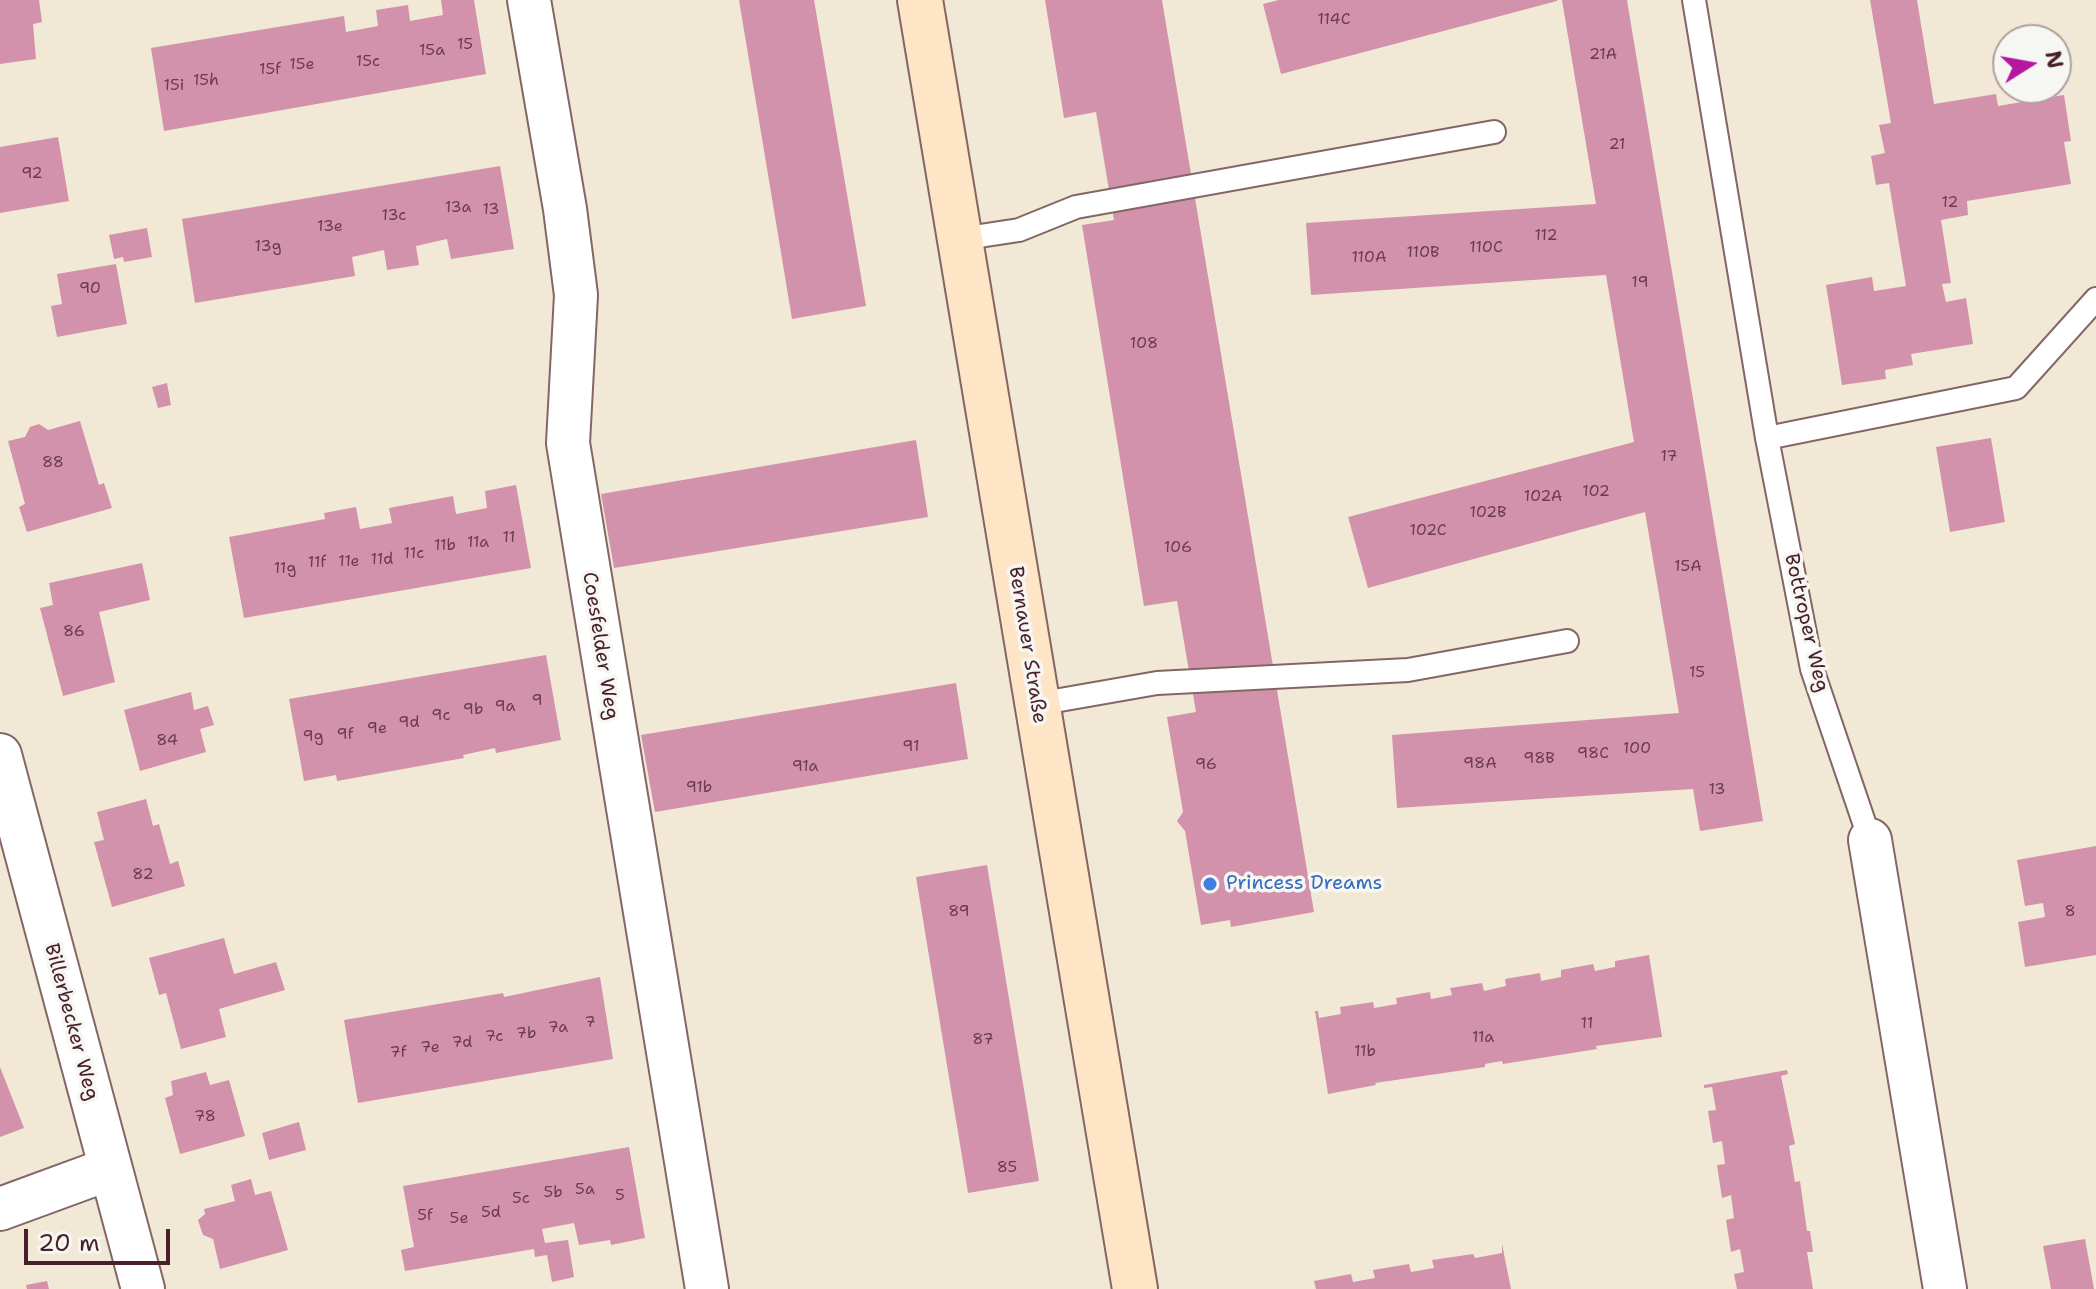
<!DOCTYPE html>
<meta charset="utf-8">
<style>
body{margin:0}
#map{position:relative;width:2096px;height:1289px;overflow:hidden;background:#f1e9d5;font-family:"Shantell Sans",sans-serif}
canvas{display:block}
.north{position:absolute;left:1992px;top:24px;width:80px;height:80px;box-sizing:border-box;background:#f6f6f2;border:2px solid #b1a0a2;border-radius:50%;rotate:79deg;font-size:22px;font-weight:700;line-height:32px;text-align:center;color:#4a1f2b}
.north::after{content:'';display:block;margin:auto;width:28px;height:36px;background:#b5179e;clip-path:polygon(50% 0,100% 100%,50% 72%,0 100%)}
.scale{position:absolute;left:24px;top:1229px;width:146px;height:36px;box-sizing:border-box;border:4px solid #4a1f2b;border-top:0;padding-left:10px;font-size:24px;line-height:28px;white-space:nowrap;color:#4a1f2b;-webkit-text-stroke:6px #f6f6f2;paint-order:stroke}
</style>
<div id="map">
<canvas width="2096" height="1289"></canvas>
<div class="north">N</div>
<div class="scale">20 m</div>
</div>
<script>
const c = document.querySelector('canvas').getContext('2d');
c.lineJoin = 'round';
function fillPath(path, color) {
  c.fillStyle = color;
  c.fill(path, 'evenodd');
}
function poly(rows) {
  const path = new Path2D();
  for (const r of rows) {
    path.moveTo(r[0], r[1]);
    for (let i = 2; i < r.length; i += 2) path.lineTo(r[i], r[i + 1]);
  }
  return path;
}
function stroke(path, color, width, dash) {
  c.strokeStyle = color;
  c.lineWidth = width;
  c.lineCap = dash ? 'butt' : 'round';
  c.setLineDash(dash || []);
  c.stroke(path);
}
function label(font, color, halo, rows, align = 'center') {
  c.font = font + ' "Shantell Sans",sans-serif';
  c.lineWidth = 7;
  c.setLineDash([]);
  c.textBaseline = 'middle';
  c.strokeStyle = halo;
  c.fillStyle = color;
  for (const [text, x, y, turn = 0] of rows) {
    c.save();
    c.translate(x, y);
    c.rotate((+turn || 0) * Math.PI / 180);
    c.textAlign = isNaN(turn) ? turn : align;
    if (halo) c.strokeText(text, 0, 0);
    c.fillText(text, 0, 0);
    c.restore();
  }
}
fillPath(poly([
 [0,0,39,0,42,22,33,24,36,59,0,64],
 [441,0,474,0,486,74,164,131,151,48,344,16,346,32,378,26,376,10,408,5,410,21,443,15],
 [739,0,814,0,866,306,792,319],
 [1045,0,1162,0,1314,912,1231,927,1230,920,1201,925,1185,831,1177,821,1183,812,1167,717,1196,712,1177,601,1144,606,1082,225,1114,220,1096,112,1064,118],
 [1279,0,1557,0,1557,1,1281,74,1263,4],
 [1562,0,1627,0,1763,821,1700,831,1693,789,1397,808,1392,735,1679,713,1645,512,1368,588,1348,517,1634,442,1606,275,1311,295,1306,223,1596,204],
 [1870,0,1917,0,1934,104,1996,94,1998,106,2064,95,2071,141,2064,142,2071,184,1967,201,1968,215,1941,220,1951,283,1942,284,1946,302,1966,298,1973,344,1911,354,1913,365,1885,370,1886,379,1842,385,1826,285,1872,277,1874,291,1906,286,1889,183,1876,185,1871,156,1885,153,1879,125,1891,123],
 [58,137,69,201,0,213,0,147],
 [500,166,514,249,451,259,447,239,416,246,419,265,387,270,384,250,352,257,355,276,195,303,182,219],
 [147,228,152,257,124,262,123,257,114,259,109,235],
 [116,264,127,324,57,337,51,306,62,304,57,274],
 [167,383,171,405,158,408,152,387],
 [80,421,99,485,104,483,112,508,27,532,19,507,25,504,8,441,25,437,30,427,39,424,48,430],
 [1991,438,2005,522,1950,532,1936,447],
 [916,440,928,517,614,568,601,494],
 [516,485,531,568,244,618,229,537,325,519,324,513,356,507,360,529,392,523,389,508,453,496,456,514,487,508,485,491],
 [142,563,150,600,99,612,115,682,63,696,40,608,53,605,49,583],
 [546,655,561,740,496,753,495,748,463,755,464,758,337,781,336,775,304,781,289,699],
 [956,683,968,759,655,812,641,735],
 [191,692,194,710,208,706,214,725,200,729,206,752,140,771,124,710],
 [146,799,153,826,159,824,170,864,178,861,185,886,112,907,94,842,104,840,97,812],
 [2096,846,2096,955,2025,967,2018,922,2045,917,2043,903,2025,906,2017,860],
 [987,865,1039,1181,968,1193,916,877],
 [224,938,234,974,276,962,285,990,219,1009,226,1037,181,1049,166,993,159,995,149,958],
 [1649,955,1662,1037,1596,1046,1597,1049,1503,1064,1502,1061,1485,1064,1485,1067,1375,1083,1376,1085,1328,1094,1315,1011,1318,1011,1319,1018,1341,1014,1340,1007,1373,1002,1374,1008,1397,1004,1396,998,1430,992,1431,999,1452,995,1450,988,1482,983,1484,991,1506,986,1505,979,1540,973,1541,981,1561,977,1561,970,1593,964,1595,971,1615,967,1615,961],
 [600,977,613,1059,358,1103,344,1020,503,993,504,997],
 [0,1067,24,1128,0,1137],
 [1787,1070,1788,1074,1781,1076,1795,1144,1789,1146,1795,1182,1800,1181,1807,1231,1810,1231,1813,1252,1807,1252,1813,1289,1737,1289,1734,1274,1744,1272,1740,1249,1731,1252,1726,1220,1734,1218,1731,1195,1722,1198,1717,1165,1725,1164,1722,1141,1713,1143,1708,1111,1716,1110,1712,1087,1704,1088,1704,1085],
 [206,1072,210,1085,229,1080,245,1136,180,1154,165,1098,173,1095,171,1081],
 [299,1122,306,1150,269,1160,262,1133],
 [629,1147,645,1238,611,1245,610,1240,579,1245,574,1223,542,1229,545,1243,568,1240,574,1277,552,1282,547,1255,535,1257,534,1249,405,1271,401,1250,414,1247,403,1186],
 [251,1179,255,1195,271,1191,288,1250,220,1269,213,1239,203,1235,198,1220,205,1214,204,1209,235,1201,231,1185],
 [2085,1239,2094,1289,2051,1289,2043,1246],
 [1502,1244,1511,1289,1316,1289,1314,1281,1351,1274,1353,1282,1375,1278,1373,1270,1409,1264,1411,1272,1434,1268,1432,1260,1473,1254,1475,1258,1502,1253],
 [47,1281,49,1289,27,1289,26,1285]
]), '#d392ab');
const service = poly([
 [1694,0,1767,438,1812,669,1870,840],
 [960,239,1019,230,1076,207,1494,132],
 [1767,438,2016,388,2096,299],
 [1037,704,1157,683,1408,670,1567,641]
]);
const minor = poly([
 [529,0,565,209,576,295,568,443,707,1289],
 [0,755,143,1289],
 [1870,840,1945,1289],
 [0,1209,109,1169]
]);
const secondary = poly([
 [920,0,1135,1289]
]);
stroke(service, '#846666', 26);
stroke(minor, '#846666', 46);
stroke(secondary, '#846666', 48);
stroke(service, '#fff', 22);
stroke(minor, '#fff', 42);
stroke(secondary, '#fde5c5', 44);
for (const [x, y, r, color] of [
 [1210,884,8,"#3f7fe0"]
]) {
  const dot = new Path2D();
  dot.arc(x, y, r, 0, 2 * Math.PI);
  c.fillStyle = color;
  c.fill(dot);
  stroke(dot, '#f6f6f2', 3);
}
label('16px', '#6c3c4b', null, [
 ["114C",1334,20],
 ["15",465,45],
 ["15a",432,51],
 ["21A",1603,55],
 ["15c",368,62],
 ["15e",302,65],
 ["15f",270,70],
 ["15h",206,81],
 ["15i",174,86],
 ["21",1617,145],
 ["92",32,174],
 ["12",1950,203],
 ["13a",458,208],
 ["13",491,210],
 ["13c",394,216],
 ["13e",330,227],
 ["112",1546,236],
 ["13g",268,247],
 ["110C",1486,248],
 ["110B",1423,253],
 ["110A",1369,258],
 ["19",1640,283],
 ["90",90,289],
 ["108",1144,344],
 ["17",1669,457],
 ["88",53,463],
 ["102",1596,492],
 ["102A",1543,497],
 ["102B",1488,513],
 ["102C",1428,531],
 ["11",509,538],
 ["11a",478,543],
 ["11b",445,546],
 ["106",1178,548],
 ["11c",414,554],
 ["11d",382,560],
 ["11e",349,562],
 ["11f",317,563],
 ["15A",1688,567],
 ["11g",285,569],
 ["86",74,632],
 ["15",1697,673],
 ["9",537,701],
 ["9a",505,707],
 ["9b",473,710],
 ["9c",441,716],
 ["9d",409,723],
 ["9e",377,729],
 ["9f",345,735],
 ["9g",313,737],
 ["84",167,741],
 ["91",911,747],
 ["100",1637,749],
 ["98C",1593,754],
 ["98B",1539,759],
 ["98A",1480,764],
 ["96",1206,765],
 ["91a",805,767],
 ["91b",699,788],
 ["13",1717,790],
 ["82",143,875],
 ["89",959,912],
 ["8",2070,912],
 ["7",590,1023],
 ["11",1587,1024],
 ["7a",558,1028],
 ["7b",526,1034],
 ["7c",494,1037],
 ["11a",1483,1038],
 ["87",983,1040],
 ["7d",462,1043],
 ["7e",430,1048],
 ["11b",1365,1052],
 ["7f",398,1053],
 ["78",205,1117],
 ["85",1007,1168],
 ["5a",585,1190],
 ["5b",553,1193],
 ["5",620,1196],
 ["5c",521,1199],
 ["5d",491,1213],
 ["5f",425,1216],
 ["5e",459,1219]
]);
label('20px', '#4a1f2b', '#f6f6f2', [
 ["Bottroper Weg",1806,623,77],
 ["Bernauer Straße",1027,645,81],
 ["Coesfelder Weg",600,646,81],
 ["Billerbecker Weg",71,1022,75]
]);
label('20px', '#366cbe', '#f6f6f2', [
 ["Princess Dreams",1226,884]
], 'left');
</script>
